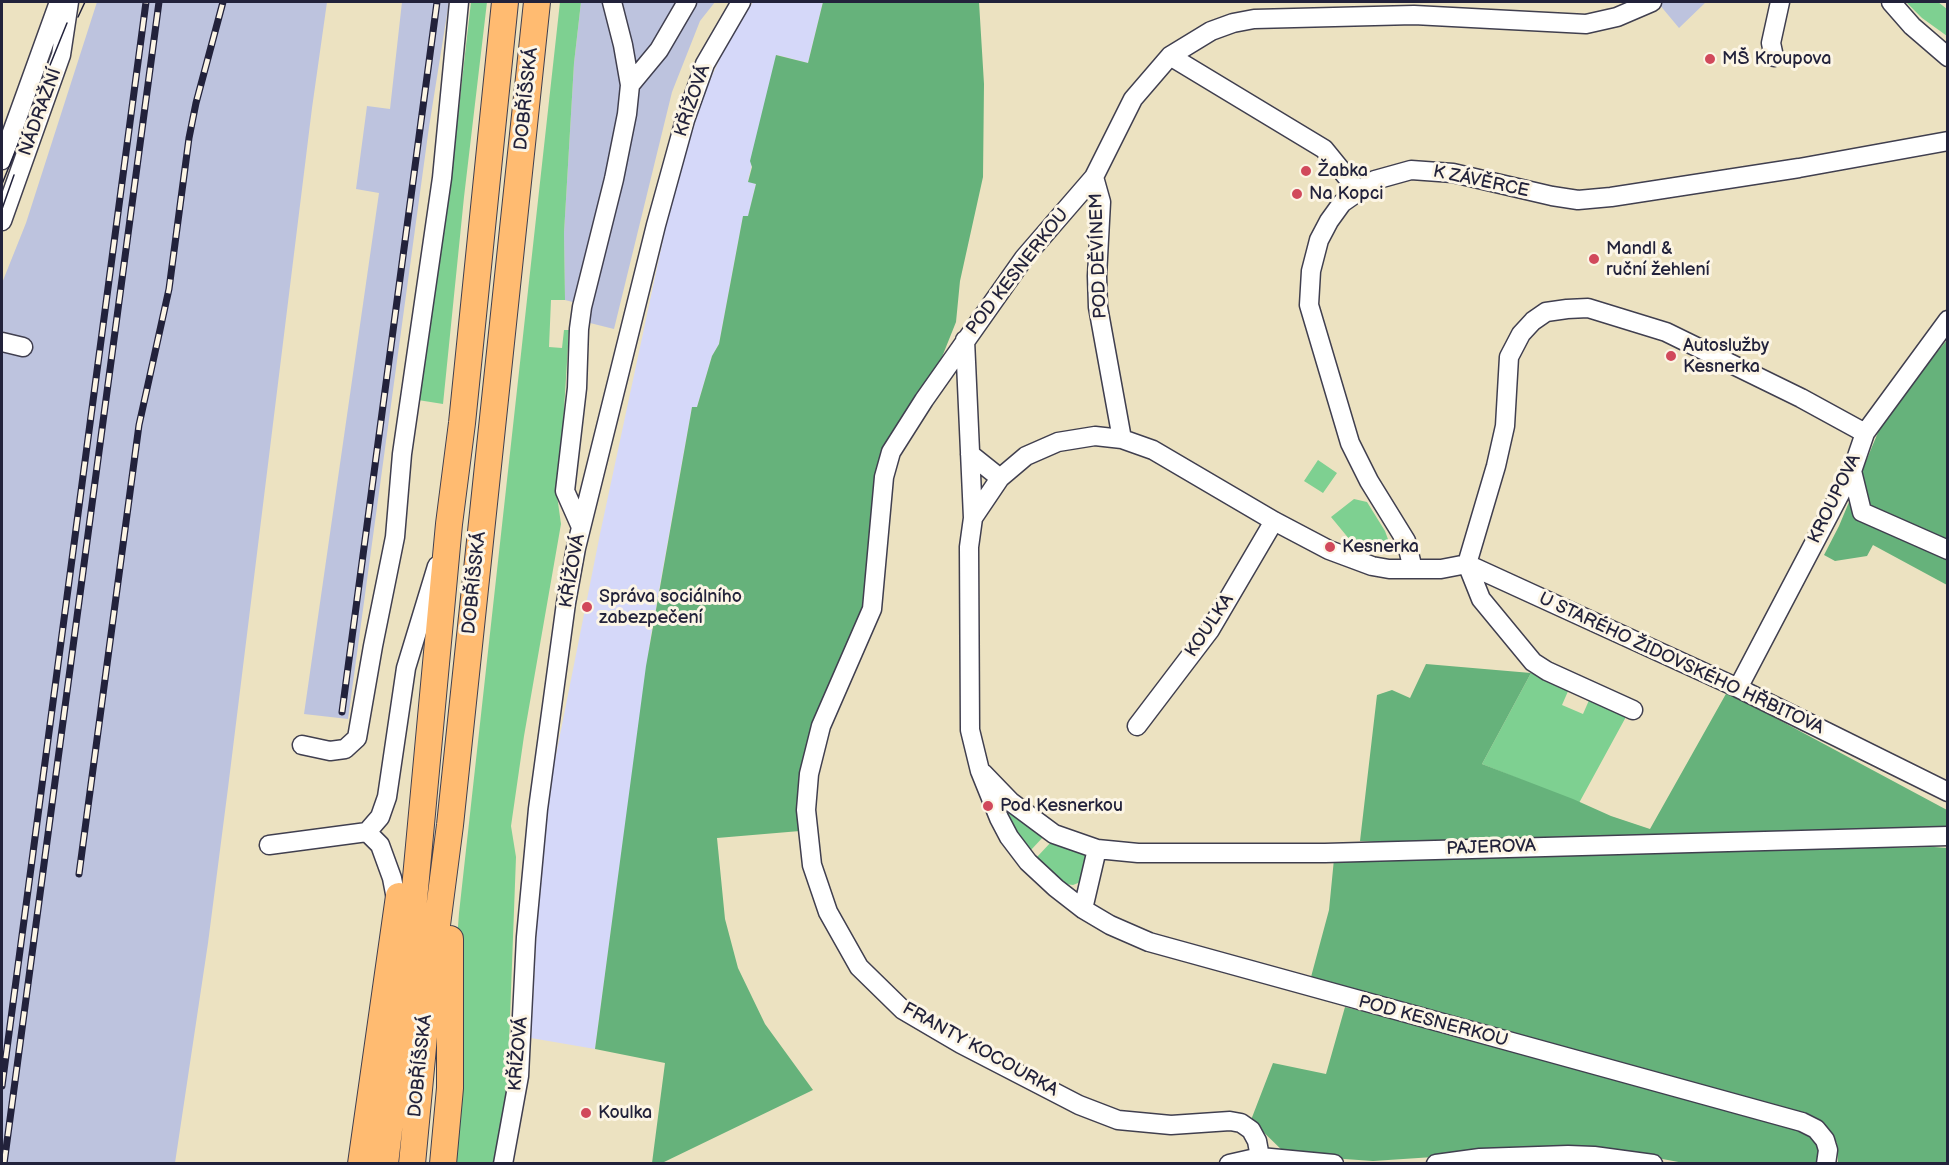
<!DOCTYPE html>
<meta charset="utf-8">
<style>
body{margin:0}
#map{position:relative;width:1949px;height:1165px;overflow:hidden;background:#ece2c1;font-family:"Balsamiq Sans",sans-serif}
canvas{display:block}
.frame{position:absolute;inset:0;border:3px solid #22223b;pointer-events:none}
</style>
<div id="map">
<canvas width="1949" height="1165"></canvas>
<div class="frame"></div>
</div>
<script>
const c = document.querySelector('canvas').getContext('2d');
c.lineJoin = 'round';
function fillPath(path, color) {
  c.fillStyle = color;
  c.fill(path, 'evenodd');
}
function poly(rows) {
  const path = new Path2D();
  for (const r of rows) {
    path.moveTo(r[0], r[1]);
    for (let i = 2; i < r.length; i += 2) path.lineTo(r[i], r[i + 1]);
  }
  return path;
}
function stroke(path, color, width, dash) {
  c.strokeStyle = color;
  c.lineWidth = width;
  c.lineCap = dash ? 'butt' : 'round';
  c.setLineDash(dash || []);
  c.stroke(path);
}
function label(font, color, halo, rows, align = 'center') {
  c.font = font + ' "Balsamiq Sans",sans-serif';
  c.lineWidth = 6;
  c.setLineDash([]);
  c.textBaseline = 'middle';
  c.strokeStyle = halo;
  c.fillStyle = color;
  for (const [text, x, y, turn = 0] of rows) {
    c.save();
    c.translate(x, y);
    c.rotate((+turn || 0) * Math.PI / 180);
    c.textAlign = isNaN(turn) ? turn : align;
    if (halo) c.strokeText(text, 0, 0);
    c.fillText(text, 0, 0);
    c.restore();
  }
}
fillPath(poly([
 [753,2,823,2,808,63,777,55,748,181,756,184,748,217,743,216,719,344,712,356,697,407,692,407,651,635,595,1049,531,1038,537,926,551,780,600,534,673,193,705,91,731,34]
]), '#d5d8f9');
fillPath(poly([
 [97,2,327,2,312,108,228,788,208,943,175,1163,2,1164,2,283,26,223],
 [402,2,449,2,429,127,348,719,304,714,379,193,356,189,367,106,390,109],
 [581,2,715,2,700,21,672,92,614,329,590,323,592,307,565,300,564,233,574,63],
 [1661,2,1706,2,1679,28,1659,4]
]), '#bdc3de');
fillPath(poly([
 [471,2,487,2,464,197,443,404,418,400,449,194],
 [560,2,581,2,574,63,564,233,565,300,551,300,549,347,562,348,564,330,569,330,562,442,556,488,561,524,524,736,511,826,516,857,507,1098,493,1163,450,1164,454,982,459,913],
 [1906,2,1938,2,1947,9,1947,36,1922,18],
 [1318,460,1337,473,1323,493,1304,481],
 [1354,499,1367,502,1385,531,1389,542,1376,553,1350,540,1331,517],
 [1531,673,1569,689,1562,705,1583,714,1590,698,1627,715,1579,803,1482,764],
 [1007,810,1045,835,1030,851,1019,837,1006,814],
 [1052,841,1083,853,1086,856,1088,860,1082,880,1078,883,1073,885,1065,884,1037,857]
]), '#7ed091');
fillPath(poly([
 [823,2,979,2,984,84,983,177,960,281,956,322,932,382,895,433,863,610,811,729,804,757,800,831,717,838,725,919,738,968,765,1024,813,1090,662,1163,652,1163,665,1063,595,1049,646,666,692,407,697,407,712,356,719,344,743,216,748,216,756,184,748,182,752,167,750,161,776,55,808,63],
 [1947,340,1947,585,1873,545,1867,556,1835,561,1824,555,1839,526,1884,418],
 [1426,664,1531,673,1482,764,1573,799,1611,816,1650,829,1727,692,1947,810,1947,828,1412,844,1360,841,1377,695,1392,690,1410,698],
 [1934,847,1947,848,1947,1163,1838,1163,1837,1143,1827,1128,1817,1119,1804,1114,1311,977,1329,910,1334,859,1549,853],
 [1345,1007,1450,1032,1804,1130,1819,1144,1818,1161,1817,1164,1684,1163,1657,1158,1494,1153,1373,1161,1287,1155,1251,1120,1273,1063,1326,1074]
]), '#66b27b');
const minor = poly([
 [1891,2,1912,26,1948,57],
 [1170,56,1324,149,1359,192],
 [1774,57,1771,43,1780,2],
 [630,85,659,50,687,2],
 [2,160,59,2],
 [1094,177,1101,202,1097,276,1098,307,1122,439],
 [2,221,61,55,69,2],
 [965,340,973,518,969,547,970,730,980,771,999,818,1009,837,1028,862,1056,888,1083,909,1110,925,1149,942,1802,1122,1816,1129,1825,1140,1828,1150,1826,1164],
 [2,342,23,347],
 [970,454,1000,478],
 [1852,471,1862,512,1948,550],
 [973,518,1000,478,1026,456,1058,442,1095,436,1122,439,1153,450,1274,521,1329,550,1372,566,1389,569,1441,569,1467,564,1738,688,1948,792],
 [581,527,565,491,577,388,579,329,582,307,614,179,627,114,630,85,623,45,612,2],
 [1408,568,1411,561,1406,541,1369,481,1350,443,1309,305,1311,271,1319,240,1329,221,1342,203,1375,180,1411,170,1453,173,1552,196,1578,200,1611,197,1799,168,1948,141],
 [1738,688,1852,471,1865,433,1948,320],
 [1633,710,1547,671,1533,662,1481,599,1467,564,1496,466,1505,426,1509,357,1521,334,1533,321,1546,312,1567,309,1588,308,1666,332,1801,398,1865,433],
 [1137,726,1210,630,1274,521],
 [302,745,330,751,345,749,357,738,373,646,395,537,402,454,442,178,459,2],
 [983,773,1011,802,1054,834,1097,849],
 [269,845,367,832],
 [397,904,392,878,380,845,367,832,380,817,387,797,406,668,437,566],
 [1083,909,1097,849,1138,853,1325,853,1948,836],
 [1260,1157,1257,1141,1251,1130,1241,1123,1230,1121,1171,1125,1118,1120,1079,1105,961,1044,903,1010,859,967,828,912,812,865,806,810,809,774,821,726,872,609,884,477,891,452,924,400,1024,258,1094,177,1133,99,1170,56,1211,31,1233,23,1254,19,1414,15,1586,24,1617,17,1652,2],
 [503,1164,519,1076,526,937,538,809,566,603,576,548,656,225,685,120,705,64,741,2],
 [1229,1164,1260,1157,1334,1164],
 [1436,1164,1480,1158,1568,1155,1594,1156,1653,1164]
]);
const highway = poly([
 [361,1164,399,896],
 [385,1164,406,985,449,524,462,423,505,2],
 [412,1164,428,994,450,825,537,2],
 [443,1164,450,1088,450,939]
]);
stroke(minor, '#403f4f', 21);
stroke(highway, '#403f4f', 28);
stroke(minor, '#fff', 18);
stroke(highway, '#ffbb71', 26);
stroke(poly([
 [78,17,85,2],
 [2,184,67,23],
 [2,209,14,175]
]), '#22223b', 1.5);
const rail = poly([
 [342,712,437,2],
 [79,874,139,425,169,289,189,138,196,103,223,2],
 [2,1086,146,2],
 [4,1164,159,2]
]);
stroke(rail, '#22223b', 7);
stroke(rail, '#fcf5e5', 4.5, [14]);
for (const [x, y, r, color] of [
 [1710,59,6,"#d1495b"],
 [1306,171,6,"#d1495b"],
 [1297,194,6,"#d1495b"],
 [1594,259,6,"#d1495b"],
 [1671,356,6,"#d1495b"],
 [1330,547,6,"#d1495b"],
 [587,607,6,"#d1495b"],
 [988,806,6,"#d1495b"],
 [586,1113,6,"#d1495b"]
]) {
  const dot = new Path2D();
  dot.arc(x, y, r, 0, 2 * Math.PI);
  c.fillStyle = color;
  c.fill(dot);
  stroke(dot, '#fcf5e5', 2);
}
label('18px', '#22223b', '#fcf5e5', [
 ["MŠ Kroupova",1722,59],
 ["Žabka",1318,171],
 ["Na Kopci",1309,194],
 ["Mandl &",1606,249],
 ["ruční žehlení",1606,270],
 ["Autoslužby",1683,346],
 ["Kesnerka",1683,367],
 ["Kesnerka",1342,547],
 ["Správa sociálního",599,597],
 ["zabezpečení",599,618],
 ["Pod Kesnerkou",1000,806],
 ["Koulka",598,1113]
], 'left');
label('18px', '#22223b', '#fcf5e5', [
 ["DOBŘÍŠSKÁ",527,99,-84],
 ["KŘÍŽOVÁ",693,101,-71],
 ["NÁDRAŽNÍ",41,112,-70],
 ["K ZÁVĚRCE",1481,182,12],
 ["POD DĚVÍNEM",1099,256,-92],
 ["POD KESNERKOU",1018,272,-52],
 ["KROUPOVA",1835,499,-64],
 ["KŘÍŽOVÁ",573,571,-80],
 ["DOBŘÍŠSKÁ",475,583,-84],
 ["KOULKA",1210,626,-56],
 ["U STARÉHO ŽIDOVSKÉHO HŘBITOVA",1681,664,25],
 ["PAJEROVA",1491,848,-2],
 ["POD KESNERKOU",1433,1022,15],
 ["FRANTY KOCOURKA",980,1050,29],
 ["KŘÍŽOVÁ",519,1054,-85],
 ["DOBŘÍŠSKÁ",421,1066,-84]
]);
</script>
